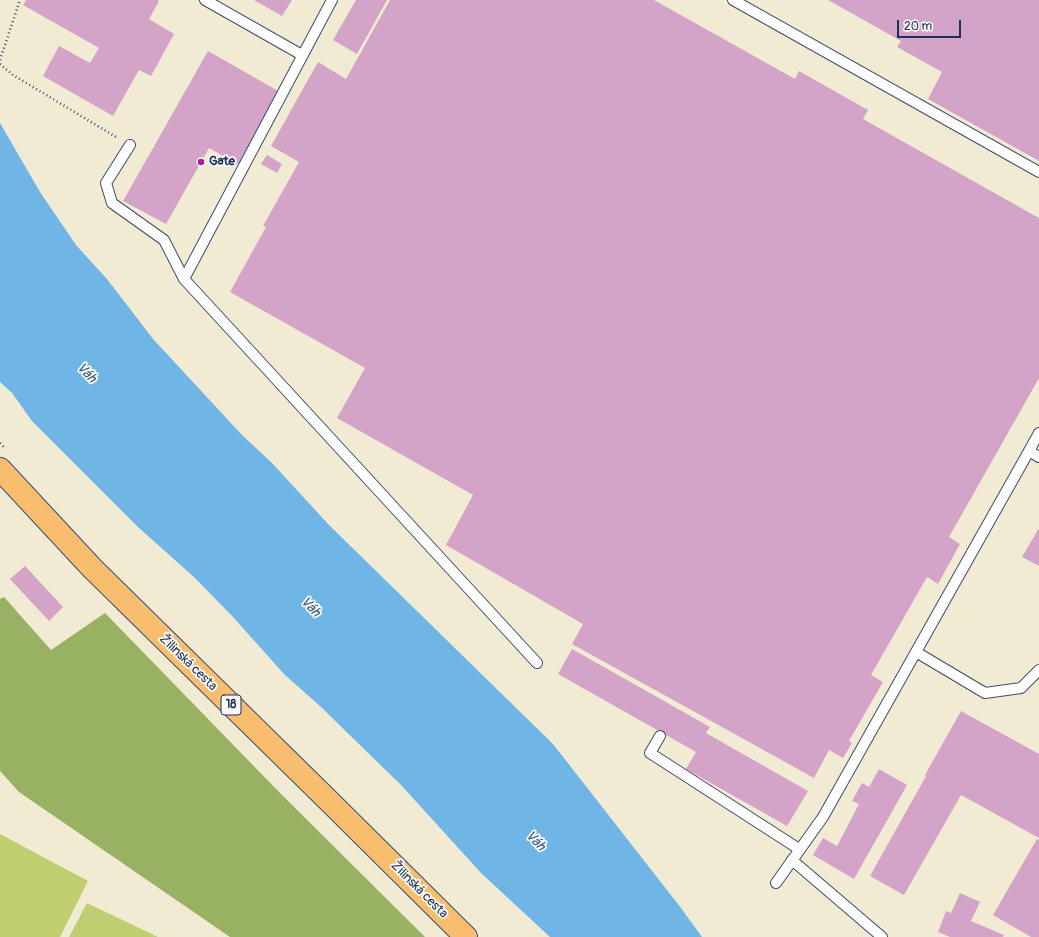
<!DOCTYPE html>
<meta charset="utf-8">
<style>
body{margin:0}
#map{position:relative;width:1039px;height:937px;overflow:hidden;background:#f2ebd3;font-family:Pangolin,sans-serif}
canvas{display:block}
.scale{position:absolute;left:897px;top:20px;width:64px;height:18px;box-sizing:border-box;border:2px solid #1b2f5e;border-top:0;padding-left:5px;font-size:12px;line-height:14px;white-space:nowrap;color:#1b2f5e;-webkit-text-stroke:3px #fdfcf7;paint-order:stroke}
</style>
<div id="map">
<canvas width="1039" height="937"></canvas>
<div class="scale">20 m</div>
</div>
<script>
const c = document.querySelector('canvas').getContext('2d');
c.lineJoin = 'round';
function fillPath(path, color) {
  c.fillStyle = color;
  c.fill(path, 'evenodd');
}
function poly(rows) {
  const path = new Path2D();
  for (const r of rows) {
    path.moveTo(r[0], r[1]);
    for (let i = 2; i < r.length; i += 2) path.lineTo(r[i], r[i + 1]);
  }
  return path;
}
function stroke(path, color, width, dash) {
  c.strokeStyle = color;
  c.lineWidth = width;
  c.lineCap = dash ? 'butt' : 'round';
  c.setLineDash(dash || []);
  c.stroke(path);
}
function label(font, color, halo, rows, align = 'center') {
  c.font = font + ' Pangolin,sans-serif';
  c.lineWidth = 3.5;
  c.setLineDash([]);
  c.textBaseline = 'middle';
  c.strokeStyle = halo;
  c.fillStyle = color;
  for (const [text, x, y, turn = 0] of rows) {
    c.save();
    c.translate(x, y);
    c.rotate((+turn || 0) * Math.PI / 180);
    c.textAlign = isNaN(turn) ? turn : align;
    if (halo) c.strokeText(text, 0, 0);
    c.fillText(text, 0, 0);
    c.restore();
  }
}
fillPath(poly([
 [0,834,88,881,60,937,0,937],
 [87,903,158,937,69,937]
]), '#c1ce70');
fillPath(poly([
 [4,597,51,650,105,613,280,793,425,937,230,937,19,792,0,771,0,599]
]), '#98b162');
fillPath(poly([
 [0,123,40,192,76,245,107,279,153,339,242,435,272,463,329,525,553,744,681,908,702,937,550,937,481,873,402,786,321,707,284,674,233,617,195,578,138,527,32,421,12,393,0,382]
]), '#6fb5e6');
fillPath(poly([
 [26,0,157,0,159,1,149,19,174,34,151,76,139,70,113,116,43,76,59,46,90,63,99,48,23,5],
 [254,0,292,0,282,16],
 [356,0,387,0,357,54,333,40],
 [390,0,654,0,795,79,799,71,868,110,863,119,1039,218,1039,378,949,537,960,544,938,584,927,577,871,675,883,682,849,741,852,743,843,758,829,750,814,778,572,644,583,624,446,545,473,495,337,418,365,368,230,292,266,227,263,226,299,162,271,146,318,62,346,79],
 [828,0,1039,0,1039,161,928,99,942,72,897,47,901,41],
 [208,51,280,92,239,165,209,148,166,224,123,201],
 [267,155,282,164,277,173,261,164],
 [1039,528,1039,566,1022,557],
 [25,566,63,607,49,621,10,579],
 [572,649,710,727,706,733,808,791,787,826,686,769,696,752,558,674],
 [961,711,1039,754,1039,838,961,795,904,895,870,876,926,776,925,775],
 [879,769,907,785,854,879,813,855,823,838,837,846,859,804,852,801,862,783,869,787],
 [1037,839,1039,840,1039,937,1031,937,993,915],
 [960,893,980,902,971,921,1004,935,1003,937,950,937,938,932,946,911,951,913]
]), '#d3a4c8');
const lane = poly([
 [205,0,302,55],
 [733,0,1039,172],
 [130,145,106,183,112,203,164,240,184,279,332,0],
 [184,279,537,663],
 [1029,451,1039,433],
 [916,652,985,693,1021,688,1039,670],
 [660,736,650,753,799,849],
 [792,860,882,937],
 [776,883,823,817,1029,451,1039,457]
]);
const primary = poly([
 [0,469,92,568,335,807,466,937]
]);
stroke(lane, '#3b4b70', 12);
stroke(primary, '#3b4b70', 24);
stroke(poly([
 [0,60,20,0],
 [0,64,13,75,116,137],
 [0,443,4,447]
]), '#3b4b70', 2.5, [1, 3]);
stroke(lane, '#fff', 10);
stroke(primary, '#f9be6d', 22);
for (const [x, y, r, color] of [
 [201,162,4,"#b5179e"]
]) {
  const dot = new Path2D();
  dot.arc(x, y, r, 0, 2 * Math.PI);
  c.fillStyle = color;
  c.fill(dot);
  stroke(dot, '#fdfcf7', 1.5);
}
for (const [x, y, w] of [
 [231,705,20]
]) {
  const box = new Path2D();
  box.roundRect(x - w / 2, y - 10, w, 20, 3);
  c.fillStyle = '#fdfcf7';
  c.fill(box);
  stroke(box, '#1b2f5e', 1);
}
label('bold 12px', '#1b2f5e', null, [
 ["18",231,705]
]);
label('bold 13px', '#1b2f5e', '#fdfcf7', [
 ["Gate",209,162]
], 'left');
label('13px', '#1b2f5e', '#fdfcf7', [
 ["Žilinská cesta",188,663,44],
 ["Žilinská cesta",419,890,45]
]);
label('italic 14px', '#345787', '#fdfcf7', [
 ["Váh",86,373,46],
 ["Váh",310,607,46],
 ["Váh",535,841,46]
]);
</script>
